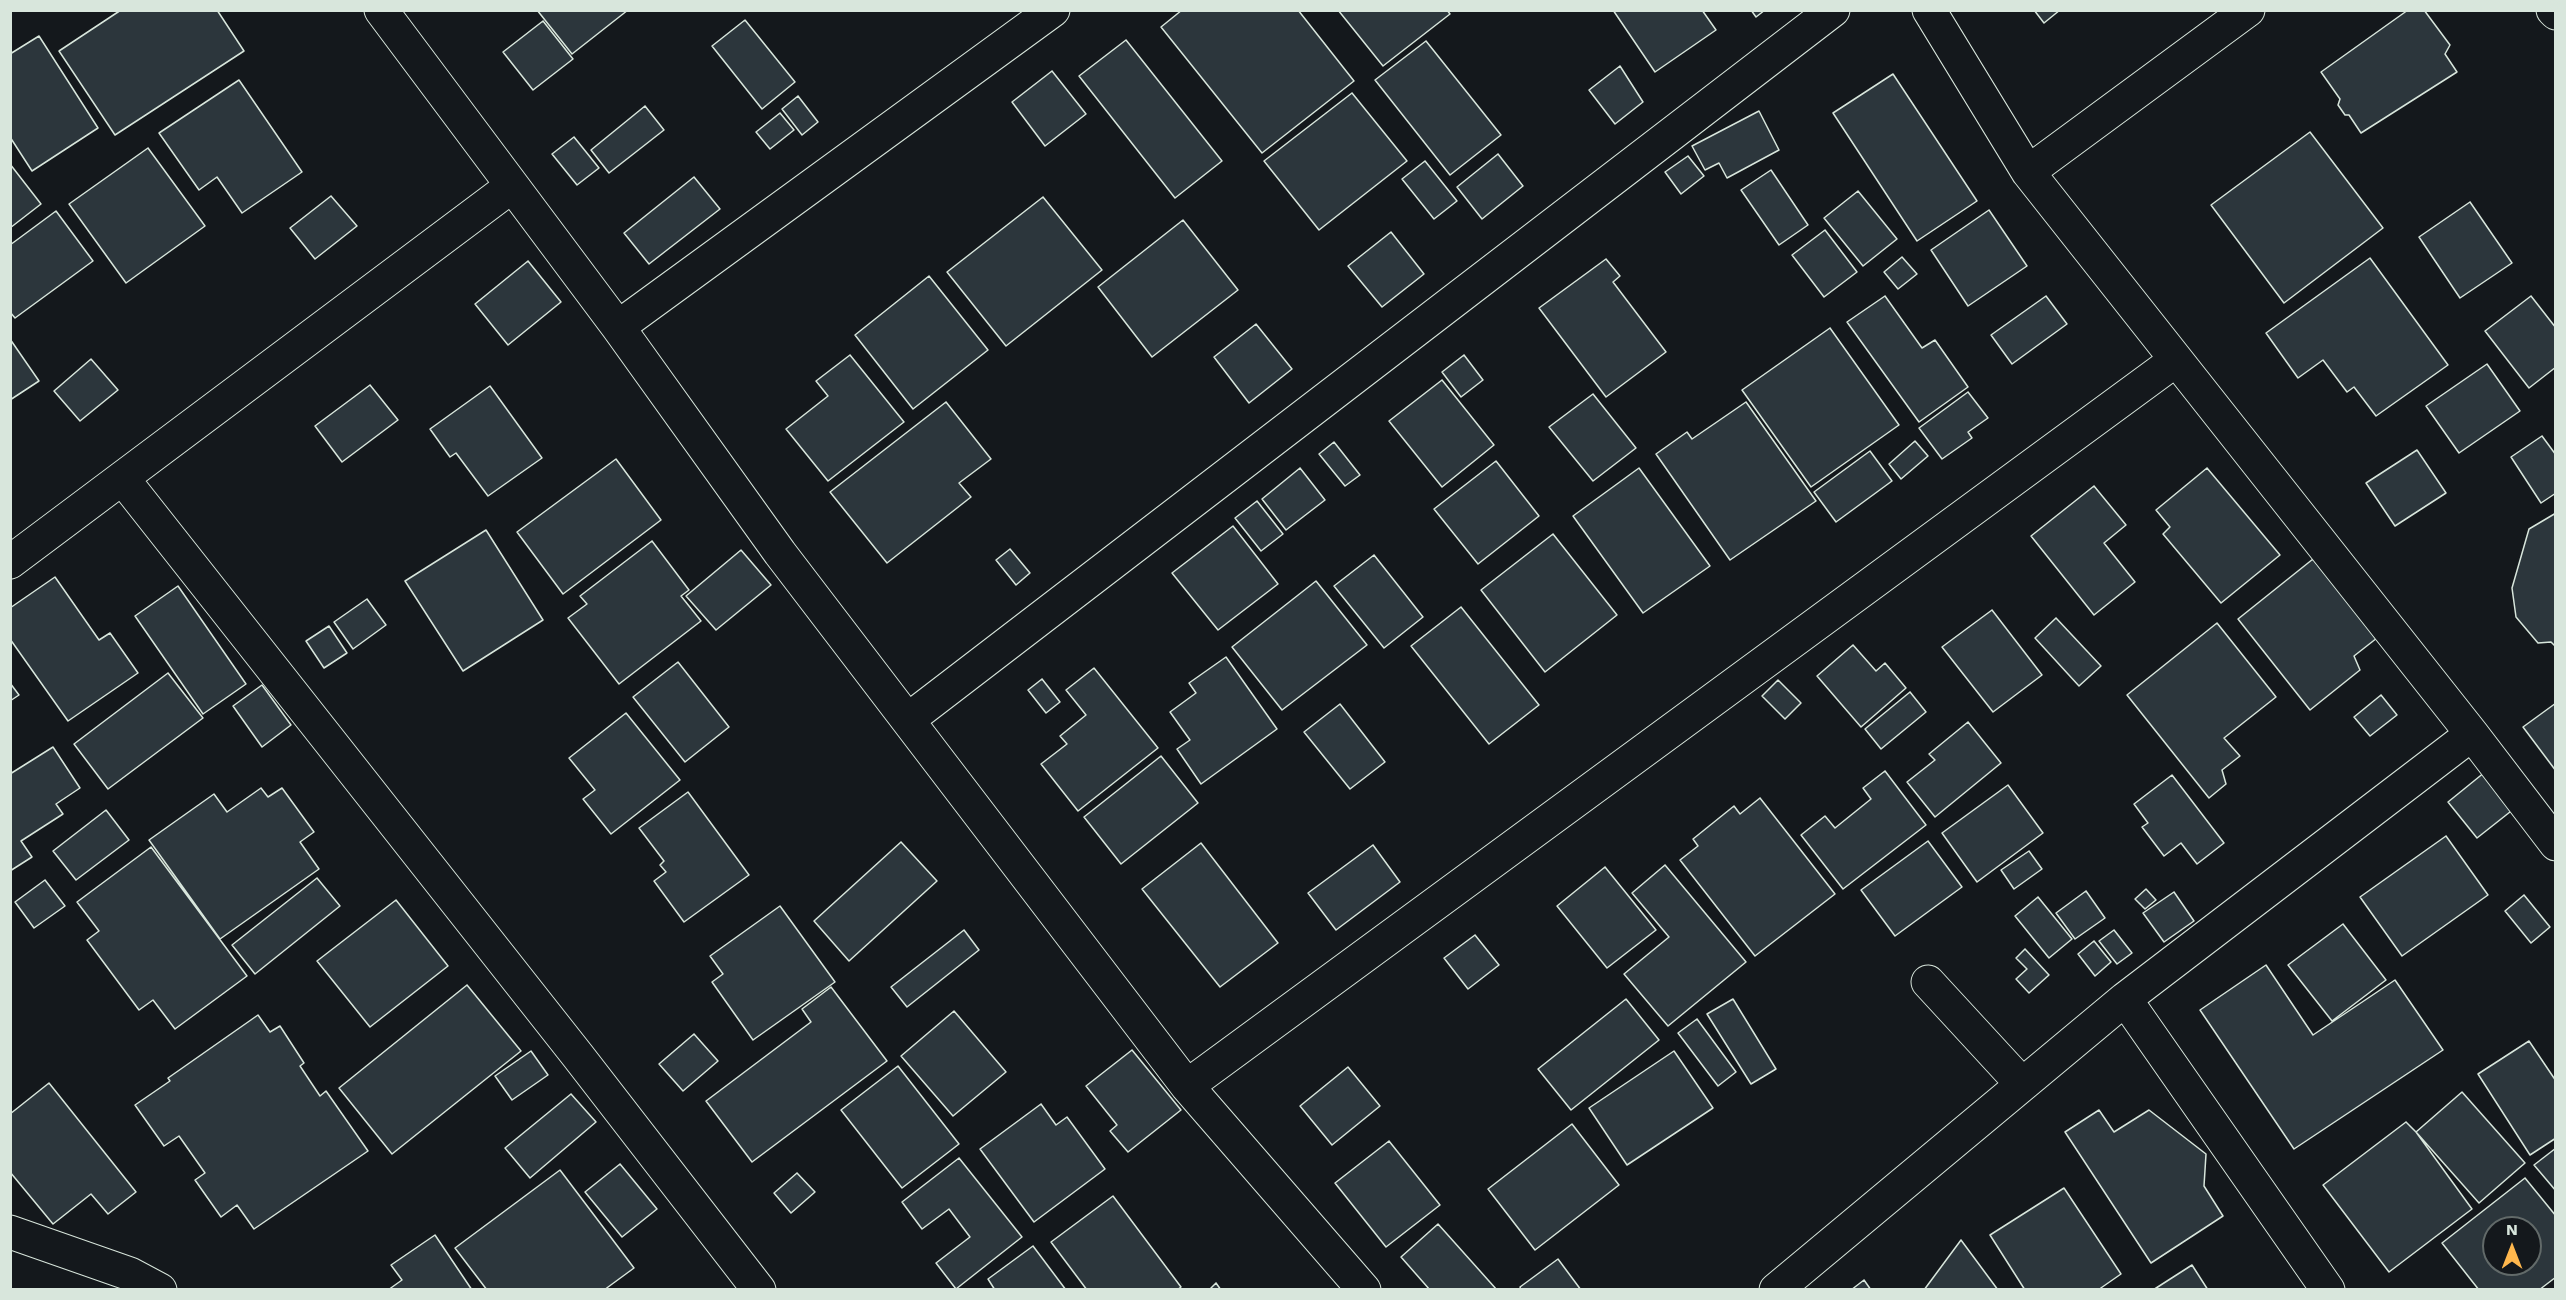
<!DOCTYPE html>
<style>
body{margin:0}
#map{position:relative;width:2566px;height:1300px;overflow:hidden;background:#14181c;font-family:"Work Sans",sans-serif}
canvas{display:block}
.frame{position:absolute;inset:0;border:12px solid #d8e6dc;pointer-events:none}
.north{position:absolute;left:2482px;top:1216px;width:60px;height:60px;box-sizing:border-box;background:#14181c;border:2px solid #626a69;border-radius:50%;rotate:0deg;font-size:16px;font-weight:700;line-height:24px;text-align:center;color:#d8e6dc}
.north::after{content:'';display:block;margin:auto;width:21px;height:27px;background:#ffb74d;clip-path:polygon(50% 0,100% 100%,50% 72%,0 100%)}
</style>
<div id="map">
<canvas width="2566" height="1300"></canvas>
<div class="frame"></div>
<div class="north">N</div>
</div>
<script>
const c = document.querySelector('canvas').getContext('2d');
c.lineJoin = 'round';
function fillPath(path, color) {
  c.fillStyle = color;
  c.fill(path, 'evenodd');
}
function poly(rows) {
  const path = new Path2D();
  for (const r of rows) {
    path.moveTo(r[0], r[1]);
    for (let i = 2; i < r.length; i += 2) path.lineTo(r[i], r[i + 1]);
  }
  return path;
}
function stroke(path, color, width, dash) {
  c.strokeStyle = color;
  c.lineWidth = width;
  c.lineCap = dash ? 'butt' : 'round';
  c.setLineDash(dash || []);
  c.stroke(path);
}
const building = poly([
 [121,10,217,10,244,51,115,135,59,51,121,10],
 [537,10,628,10,572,54,537,10],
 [1182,10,1298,10,1354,81,1262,153,1161,27,1182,10],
 [1338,10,1447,10,1450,14,1383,66,1338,10],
 [1613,10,1702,10,1716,30,1655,72,1613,10],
 [1751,10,1765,10,1756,17,1751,10],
 [2034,10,2060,10,2044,23,2034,10],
 [2408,10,2424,10,2450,45,2445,54,2457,72,2361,133,2349,115,2345,115,2338,105,2340,99,2321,72,2408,10],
 [745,20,795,82,762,109,712,46,745,20],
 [543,21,573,59,533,90,503,52,543,21],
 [39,36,98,128,32,171,10,137,10,54,39,36],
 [1126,40,1222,161,1175,198,1079,76,1126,40],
 [1426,41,1501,135,1450,175,1375,80,1426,41],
 [1620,66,1643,102,1615,124,1589,90,1620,66],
 [1052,71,1086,114,1045,146,1012,102,1052,71],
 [1893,74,1977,201,1917,241,1833,113,1893,74],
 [239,80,302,172,242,213,217,177,199,190,159,133,239,80],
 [1352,93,1407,161,1319,230,1264,161,1352,93],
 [798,96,818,122,802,135,782,109,798,96],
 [645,106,664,130,609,173,591,150,645,106],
 [1759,111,1779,150,1727,178,1719,163,1705,170,1692,146,1759,111],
 [780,113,794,130,770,149,756,132,780,113],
 [2310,132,2383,228,2284,303,2211,205,2310,132],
 [574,137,599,168,577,185,552,154,574,137],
 [148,148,205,226,126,283,69,204,148,148],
 [1498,154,1523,186,1482,219,1457,187,1498,154],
 [1688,156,1704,176,1681,194,1665,172,1688,156],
 [1425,161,1457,201,1434,219,1402,179,1425,161],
 [10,164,41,204,10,228,10,164],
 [1771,170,1808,225,1779,245,1741,190,1771,170],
 [694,177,720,209,649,264,624,233,694,177],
 [1858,191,1897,239,1863,266,1824,218,1858,191],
 [331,196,357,226,315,259,290,228,331,196],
 [1043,197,1102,270,1006,346,947,272,1043,197],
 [2470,202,2512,263,2460,298,2419,237,2470,202],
 [1989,210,2027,266,1968,306,1931,250,1989,210],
 [56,211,93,261,15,318,10,312,10,245,56,211],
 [1183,220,1238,290,1152,357,1098,287,1183,220],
 [1825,230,1857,272,1824,297,1792,255,1825,230],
 [1391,232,1424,274,1382,307,1348,266,1391,232],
 [1902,257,1917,274,1898,289,1884,272,1902,257],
 [2370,258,2448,365,2376,416,2354,387,2347,392,2323,360,2298,378,2266,333,2370,258],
 [1606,259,1620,276,1613,282,1666,352,1606,397,1539,308,1606,259],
 [528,261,561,302,508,345,475,304,528,261],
 [929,276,988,350,913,409,855,335,929,276],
 [1885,296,1922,348,1935,340,1968,387,1919,422,1847,322,1885,296],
 [2046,296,2067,324,2012,364,1991,335,2046,296],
 [2531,296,2556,328,2556,367,2529,388,2485,331,2531,296],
 [1256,324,1292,369,1249,403,1214,357,1256,324],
 [1830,328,1899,425,1811,487,1742,390,1830,328],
 [10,339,39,381,10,400,10,339],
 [850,355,904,422,828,481,786,429,828,396,816,381,850,355],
 [1464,355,1483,380,1461,397,1442,372,1464,355],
 [91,359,118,390,80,421,54,391,91,359],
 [2487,364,2520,411,2459,453,2426,406,2487,364],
 [1442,380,1494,445,1442,487,1389,421,1442,380],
 [370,385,398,420,342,462,315,426,370,385],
 [490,386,542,458,488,496,456,453,450,457,430,429,490,386],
 [1968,392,1988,418,1968,432,1972,438,1942,459,1919,428,1968,392],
 [1593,394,1636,448,1593,481,1549,427,1593,394],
 [946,402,991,459,959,483,971,497,887,563,830,492,946,402],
 [1746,402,1816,501,1730,560,1656,454,1687,432,1692,439,1746,402],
 [2542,436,2556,455,2556,493,2541,503,2511,457,2542,436],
 [1915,441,1928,456,1901,479,1889,464,1915,441],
 [1334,442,1360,475,1345,486,1319,454,1334,442],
 [2417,450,2446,493,2395,526,2366,483,2417,450],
 [1870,451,1892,481,1836,522,1814,492,1870,451],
 [616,459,661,520,563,594,517,532,616,459],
 [1496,461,1539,516,1478,564,1434,509,1496,461],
 [1300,468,1325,500,1286,530,1262,499,1300,468],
 [1639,468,1710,566,1643,613,1573,516,1639,468],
 [2207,468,2280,555,2221,603,2163,534,2170,527,2156,510,2207,468],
 [2094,486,2126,525,2104,543,2135,582,2094,615,2031,536,2094,486],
 [1257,501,1283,534,1261,551,1235,518,1257,501],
 [2556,513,2556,647,2551,642,2538,643,2516,617,2512,588,2529,529,2556,513],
 [1233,526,1278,584,1218,630,1172,573,1233,526],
 [486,530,543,620,463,671,405,581,486,530],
 [1553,534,1617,615,1545,672,1481,590,1553,534],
 [652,541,689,590,681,596,701,621,619,684,568,618,587,604,580,596,652,541],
 [1010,549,1030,573,1016,585,996,560,1010,549],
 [741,550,771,585,716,630,686,596,741,550],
 [1374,555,1423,617,1384,648,1334,586,1374,555],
 [2313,559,2377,638,2354,656,2360,670,2310,710,2238,619,2313,559],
 [55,577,99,640,110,633,138,673,68,721,10,639,10,608,55,577],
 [1316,581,1367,645,1282,710,1232,647,1316,581],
 [178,586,246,684,203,714,135,616,178,586],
 [367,599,386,625,353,649,334,622,367,599],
 [1461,607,1539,705,1489,744,1411,646,1461,607],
 [1992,610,2042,675,1993,712,1942,647,1992,610],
 [2056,618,2101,666,2079,686,2035,638,2056,618],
 [2217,623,2276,697,2224,738,2240,756,2222,770,2226,784,2209,798,2127,695,2217,623],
 [329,626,347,653,324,668,306,641,329,626],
 [1853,645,1876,671,1885,663,1906,688,1861,727,1817,676,1853,645],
 [1226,657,1277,729,1201,784,1177,749,1190,740,1170,712,1196,693,1189,683,1226,657],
 [678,662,729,727,685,762,633,697,678,662],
 [1094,668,1158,748,1078,811,1041,764,1067,744,1060,736,1086,715,1066,690,1094,668],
 [168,673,203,718,108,789,74,744,168,673],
 [1042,679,1060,702,1046,713,1028,690,1042,679],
 [1778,680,1801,703,1785,719,1762,696,1778,680],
 [10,683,19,695,10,701,10,683],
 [262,685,291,725,262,747,233,706,262,685],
 [1910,692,1926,712,1881,749,1865,729,1910,692],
 [2381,695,2397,715,2370,736,2354,717,2381,695],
 [2556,703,2556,771,2523,727,2556,703],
 [1340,704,1385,762,1350,789,1304,732,1340,704],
 [626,713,680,780,611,834,583,799,595,790,569,758,626,713],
 [1968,722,2001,763,1935,817,1907,782,1935,760,1929,754,1968,722],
 [53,747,80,788,56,804,63,814,21,841,32,857,10,871,10,774,53,747],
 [1161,756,1198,803,1121,864,1084,817,1161,756],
 [1885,771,1926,825,1843,889,1801,835,1825,816,1835,828,1871,799,1863,788,1885,771],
 [2485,772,2515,808,2477,838,2448,802,2485,772],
 [2172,775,2224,843,2197,864,2181,843,2164,856,2142,827,2148,823,2134,804,2172,775],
 [2008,785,2043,833,1977,882,1942,833,2008,785],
 [261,788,268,797,282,788,314,832,300,842,319,869,220,939,149,840,214,794,227,812,261,788],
 [688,792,749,875,684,922,654,881,666,872,660,865,664,861,639,828,688,792],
 [1760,798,1835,894,1755,956,1680,860,1698,846,1693,839,1734,806,1740,814,1760,798],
 [106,810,129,840,76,880,53,851,106,810],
 [2446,836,2488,895,2402,956,2360,897,2446,836],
 [1928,841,1962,887,1895,936,1861,890,1928,841],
 [901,842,937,881,849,961,814,921,901,842],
 [1201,843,1278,943,1220,987,1142,889,1201,843],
 [1373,845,1400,882,1336,930,1308,893,1373,845],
 [151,847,247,976,175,1029,153,1000,139,1010,87,940,99,931,77,902,151,847],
 [2029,851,2042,869,2014,889,2001,870,2029,851],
 [1665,865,1746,962,1668,1026,1624,974,1669,937,1632,893,1665,865],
 [1605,867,1656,930,1607,968,1557,906,1605,867],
 [317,878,340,906,255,974,232,945,317,878],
 [45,880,65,906,34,928,15,902,45,880],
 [2146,889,2156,900,2145,909,2135,899,2146,889],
 [2086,891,2105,918,2075,939,2056,913,2086,891],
 [2174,892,2194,921,2164,942,2143,913,2174,892],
 [2524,895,2550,927,2531,943,2505,911,2524,895],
 [2038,897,2072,939,2049,958,2015,916,2038,897],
 [396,900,448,966,370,1027,317,961,396,900],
 [780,906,835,982,753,1040,712,982,723,974,710,956,780,906],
 [2343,924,2386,980,2332,1021,2288,965,2343,924],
 [964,930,979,950,907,1007,891,987,964,930],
 [2114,930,2132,953,2117,964,2099,941,2114,930],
 [1475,935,1499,965,1468,989,1444,958,1475,935],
 [2094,941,2111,962,2095,976,2078,954,2094,941],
 [2025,949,2049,975,2029,993,2016,979,2027,969,2016,958,2025,949],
 [2266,965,2313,1035,2395,980,2443,1050,2294,1149,2200,1010,2266,965],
 [467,985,521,1051,392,1154,339,1088,467,985],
 [831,987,887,1061,752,1162,706,1101,811,1022,802,1009,831,987],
 [1626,999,1659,1040,1571,1110,1538,1069,1626,999],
 [1733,999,1776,1069,1751,1084,1707,1014,1733,999],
 [954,1011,1006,1072,953,1116,901,1056,954,1011],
 [258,1015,270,1032,280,1026,304,1063,300,1066,320,1096,326,1091,368,1151,254,1229,237,1205,221,1217,195,1180,205,1173,179,1136,164,1146,135,1105,170,1081,168,1078,258,1015],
 [1697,1019,1736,1072,1718,1086,1678,1033,1697,1019],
 [694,1034,718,1061,683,1091,659,1064,694,1034],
 [2529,1041,2556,1081,2556,1138,2530,1155,2478,1074,2529,1041],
 [1132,1050,1181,1110,1128,1152,1110,1131,1117,1125,1086,1086,1132,1050],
 [531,1051,548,1075,512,1100,495,1076,531,1051],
 [1674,1051,1713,1108,1627,1165,1589,1108,1674,1051],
 [898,1066,959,1144,902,1188,841,1110,898,1066],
 [1348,1067,1380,1106,1332,1145,1300,1106,1348,1067],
 [49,1083,136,1192,108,1214,91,1194,53,1224,10,1172,10,1114,49,1083],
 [2462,1092,2525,1163,2479,1203,2416,1132,2462,1092],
 [571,1094,596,1122,530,1178,505,1148,571,1094],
 [1041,1104,1056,1125,1067,1117,1105,1169,1034,1222,980,1149,1041,1104],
 [2099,1110,2114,1132,2149,1110,2206,1154,2204,1186,2223,1216,2151,1263,2065,1132,2099,1110],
 [2406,1122,2416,1132,2472,1209,2389,1272,2323,1185,2406,1122],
 [1572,1124,1619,1185,1535,1250,1488,1189,1572,1124],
 [1389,1141,1440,1205,1386,1247,1335,1183,1389,1141],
 [2556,1148,2556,1191,2534,1165,2556,1148],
 [959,1158,1022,1237,956,1289,936,1263,970,1237,949,1209,922,1229,902,1202,959,1158],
 [620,1164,657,1209,622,1237,585,1192,620,1164],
 [560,1170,634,1268,604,1290,487,1290,455,1248,560,1170],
 [797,1173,815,1192,791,1213,774,1193,797,1173],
 [2525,1178,2556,1216,2556,1277,2539,1290,2479,1290,2442,1243,2525,1178],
 [2494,1228,2530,1228,2530,1264,2494,1264,2494,1228],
 [2064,1188,2121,1274,2098,1290,2025,1290,1990,1235,2064,1188],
 [1113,1196,1181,1287,1177,1290,1087,1290,1051,1242,1113,1196],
 [1438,1224,1497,1290,1430,1290,1401,1257,1438,1224],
 [435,1235,472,1290,388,1290,402,1280,391,1265,435,1235],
 [1961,1240,1998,1290,1924,1290,1961,1240],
 [1033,1246,1066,1290,995,1290,988,1279,1033,1246],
 [1558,1259,1581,1290,1521,1290,1520,1287,1558,1259],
 [2192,1265,2208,1290,2153,1290,2192,1265],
 [1864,1280,1871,1290,1851,1290,1864,1280],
 [1216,1283,1221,1290,1209,1290,1216,1283]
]);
fillPath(building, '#2c363c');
stroke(building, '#d8e6dc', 1.5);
const minor = poly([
 [381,10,618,327,780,553,1187,1086,1364,1290],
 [1929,10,2028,172,2472,734,2556,844],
 [2553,10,2556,13],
 [2028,172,2248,10],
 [618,327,1053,10],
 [123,479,578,1056,759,1290],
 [10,562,512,186],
 [909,719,1833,10],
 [1928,982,2021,1083],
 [2125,999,2328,1290],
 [1187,1086,2176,360],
 [10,1232,130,1274,160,1290],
 [1776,1290,2125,999,2472,734]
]);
stroke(minor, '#d8e6dc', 35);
stroke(minor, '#14181c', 33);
</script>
